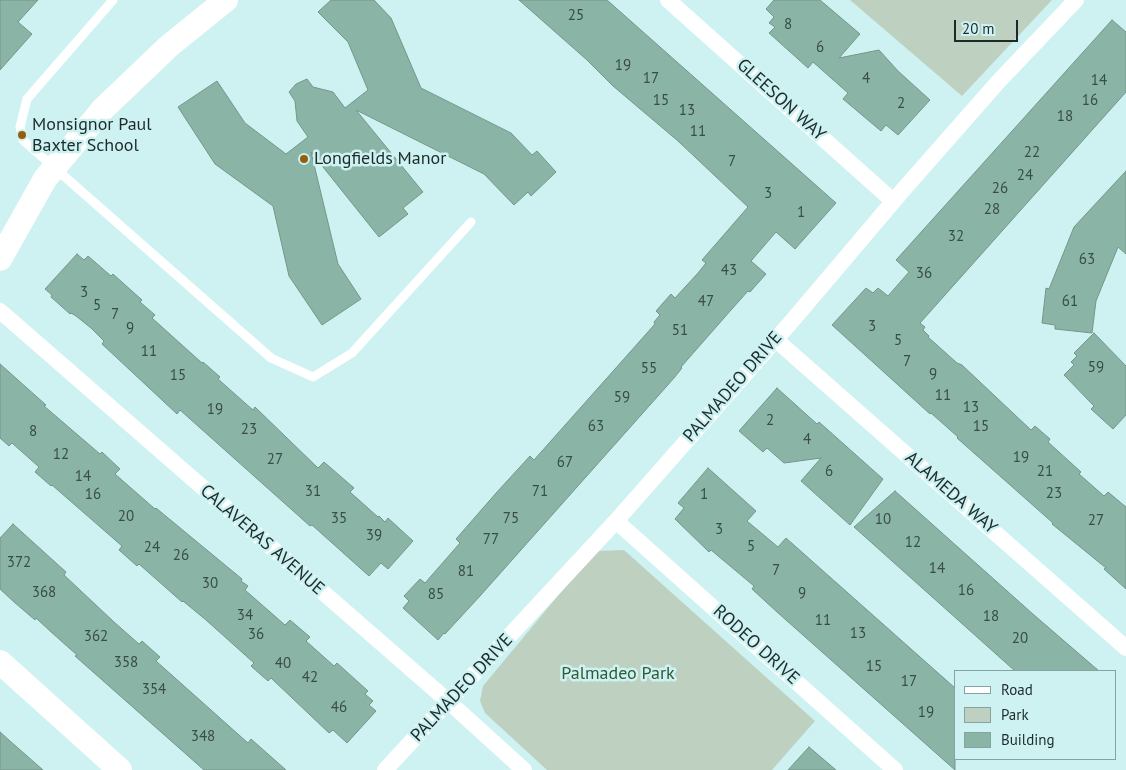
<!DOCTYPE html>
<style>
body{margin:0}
#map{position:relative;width:1126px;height:770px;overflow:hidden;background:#cef2f2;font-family:"PT Sans",sans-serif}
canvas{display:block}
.legend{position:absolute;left:954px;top:670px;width:162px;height:90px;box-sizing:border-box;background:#cef2f2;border:1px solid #87a2a2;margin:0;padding:6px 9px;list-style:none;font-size:15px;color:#1c2a2a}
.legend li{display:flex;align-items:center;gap:10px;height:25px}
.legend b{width:25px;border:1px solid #87a2a2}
.scale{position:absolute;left:954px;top:20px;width:64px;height:22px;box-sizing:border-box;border:2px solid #1c2a2a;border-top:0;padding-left:6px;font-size:15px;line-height:18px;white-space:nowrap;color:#1c2a2a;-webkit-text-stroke:4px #cef2f2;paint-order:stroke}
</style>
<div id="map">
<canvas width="1126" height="770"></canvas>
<ul class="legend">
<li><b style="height:6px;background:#fff"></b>Road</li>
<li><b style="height:14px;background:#bed1c0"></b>Park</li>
<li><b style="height:14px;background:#8ab4a6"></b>Building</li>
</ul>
<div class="scale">20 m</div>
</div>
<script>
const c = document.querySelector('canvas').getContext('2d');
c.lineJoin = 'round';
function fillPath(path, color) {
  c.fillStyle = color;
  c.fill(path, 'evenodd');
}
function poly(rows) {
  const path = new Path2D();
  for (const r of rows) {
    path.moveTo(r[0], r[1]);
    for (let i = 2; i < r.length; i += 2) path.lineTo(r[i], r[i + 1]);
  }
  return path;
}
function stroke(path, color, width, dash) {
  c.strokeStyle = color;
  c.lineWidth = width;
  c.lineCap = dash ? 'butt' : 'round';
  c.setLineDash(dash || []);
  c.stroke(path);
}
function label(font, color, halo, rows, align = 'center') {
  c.font = font + ' "PT Sans",sans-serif';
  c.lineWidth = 5;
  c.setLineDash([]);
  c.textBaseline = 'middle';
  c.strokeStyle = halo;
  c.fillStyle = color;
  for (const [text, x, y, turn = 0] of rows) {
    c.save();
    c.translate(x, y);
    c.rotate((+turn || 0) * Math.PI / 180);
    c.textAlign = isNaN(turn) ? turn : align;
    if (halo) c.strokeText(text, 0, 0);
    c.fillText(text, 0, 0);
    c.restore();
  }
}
fillPath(poly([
 [850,0,1052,0,962,96],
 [624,550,815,721,772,770,547,770,485,713,480,701,483,686,595,551]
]), '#bed1c0');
const building = poly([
 [0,0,38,0,18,22,32,34,0,70,0,0],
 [331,0,374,0,391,18,421,88,511,133,532,155,537,151,556,172,531,196,528,192,514,205,484,174,356,110,423,192,403,208,408,214,379,237,311,152,338,264,361,299,322,325,289,276,273,206,215,164,178,107,217,81,245,123,286,154,308,137,297,121,295,101,289,92,296,84,307,79,313,87,333,92,345,108,368,90,348,42,318,12,331,0],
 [519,0,607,0,836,203,795,249,776,232,751,261,766,274,750,292,748,291,731,310,681,367,682,368,674,378,480,596,445,634,444,633,438,640,403,608,409,601,404,596,420,579,425,583,460,543,456,539,497,492,530,456,534,460,655,324,654,322,660,315,656,311,671,294,675,298,698,273,706,263,702,260,748,207,678,141,613,86,587,60,519,0],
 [774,0,820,0,860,34,839,58,879,50,898,71,930,100,898,135,886,125,881,131,843,99,848,93,813,62,808,68,769,33,775,27,769,23,774,17,766,9,774,0],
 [1112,20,1126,32,1126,92,920,323,925,327,923,330,929,336,928,337,957,363,962,365,1031,430,1035,426,1050,439,1048,442,1081,472,1079,474,1104,496,1108,492,1126,507,1126,589,1104,569,1106,568,1052,524,1053,523,957,438,958,437,931,413,930,414,832,325,866,288,873,293,878,288,888,296,909,272,896,260,1112,20],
 [1126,171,1126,254,1118,247,1096,301,1092,333,1055,329,1055,325,1042,323,1046,288,1049,289,1074,227,1126,171],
 [77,254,84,260,88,256,111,276,113,274,142,300,140,302,155,315,152,318,202,363,203,362,220,377,218,379,245,403,253,410,255,407,318,468,324,462,354,488,350,492,378,517,379,516,385,522,388,518,413,541,388,569,381,563,369,576,312,525,310,526,180,410,177,414,102,344,104,341,91,328,76,316,71,313,70,314,51,297,52,295,45,289,77,254],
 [1094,333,1126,366,1126,415,1113,429,1091,409,1094,406,1064,375,1074,365,1071,362,1077,356,1074,353,1094,333],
 [0,364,46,405,44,406,100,454,102,452,120,469,115,474,155,509,156,508,242,579,241,581,248,586,245,590,285,625,290,620,310,637,306,641,334,666,337,663,368,691,365,694,373,701,369,705,376,711,347,743,333,730,329,733,271,678,268,681,260,674,251,666,254,663,206,620,183,601,182,602,139,564,137,566,119,550,122,546,52,485,51,486,35,472,39,467,12,443,9,446,0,438,0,364],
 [777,388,817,424,819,422,883,479,850,525,801,481,821,458,784,463,767,448,763,452,739,431,777,388],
 [708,468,756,511,747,521,778,547,786,538,955,688,955,770,777,612,752,589,754,586,711,550,709,552,675,519,684,508,678,503,708,468],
 [895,491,1034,615,1099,671,1015,671,854,527,895,491],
 [13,524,66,572,64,575,114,622,139,644,142,641,160,657,156,661,248,743,251,739,286,770,204,770,75,656,77,655,50,631,36,618,35,620,14,602,0,589,0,538,13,524],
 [0,732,10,741,43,770,0,770,0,732],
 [809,747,836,770,788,770,809,747]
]);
fillPath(building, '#8ab4a6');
stroke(building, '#76958a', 1);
stroke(poly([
 [113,0,27,99,20,127,23,140,271,358,313,377,352,353,471,222]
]), '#fff', 9);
stroke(poly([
 [668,0,893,201],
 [0,311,449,702,524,770],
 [775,339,1126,648],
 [616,521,895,770],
 [385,770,616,521,792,321,903,190,998,82,1076,0]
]), '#fff', 16);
stroke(poly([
 [0,259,45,179,103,109,169,46,226,0],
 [0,662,120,770]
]), '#fff', 24);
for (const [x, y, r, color] of [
 [22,135,5,"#91600e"],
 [304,159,5,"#91600e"]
]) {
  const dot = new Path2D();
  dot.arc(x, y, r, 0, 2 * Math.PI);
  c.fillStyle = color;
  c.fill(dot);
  stroke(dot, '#cef2f2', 2);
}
label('15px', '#384c49', null, [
 ["25",576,16],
 ["8",788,25],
 ["6",820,48],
 ["19",623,66],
 ["17",651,79],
 ["4",866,79],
 ["14",1099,81],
 ["15",661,101],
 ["16",1090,101],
 ["2",901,104],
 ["13",687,111],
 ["18",1065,117],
 ["11",698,132],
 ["22",1032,153],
 ["7",732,162],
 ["24",1025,176],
 ["26",1000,189],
 ["3",768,194],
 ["28",992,210],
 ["1",801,213],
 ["32",956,237],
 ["63",1087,260],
 ["43",729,271],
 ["36",924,274],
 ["3",84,293],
 ["47",706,302],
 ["61",1070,302],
 ["5",97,306],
 ["7",115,315],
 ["3",872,327],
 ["9",130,329],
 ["51",680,331],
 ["5",898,341],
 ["11",149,352],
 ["7",907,362],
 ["59",1096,368],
 ["55",649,369],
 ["9",933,375],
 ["15",178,376],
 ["11",943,396],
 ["59",622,398],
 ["13",971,408],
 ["19",215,410],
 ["2",770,421],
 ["63",596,427],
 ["15",981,427],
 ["23",249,430],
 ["8",33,432],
 ["4",807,440],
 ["12",61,455],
 ["19",1021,458],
 ["27",275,460],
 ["67",565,463],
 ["6",829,472],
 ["21",1045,472],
 ["14",83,477],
 ["31",313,492],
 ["71",540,492],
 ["23",1054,494],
 ["16",93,495],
 ["1",704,495],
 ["20",126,517],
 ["35",339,519],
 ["75",511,519],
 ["10",883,520],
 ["27",1096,521],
 ["3",719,530],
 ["39",374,536],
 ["77",491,540],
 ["12",913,543],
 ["5",751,547],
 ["24",152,548],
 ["26",181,556],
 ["372",19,563],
 ["14",937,569],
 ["7",776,571],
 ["81",466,572],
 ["30",210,584],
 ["16",966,591],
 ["368",44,593],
 ["9",802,594],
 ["85",436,595],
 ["34",245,616],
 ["18",991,617],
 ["11",823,621],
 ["13",858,634],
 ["36",256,635],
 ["362",96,637],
 ["20",1020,639],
 ["358",126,663],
 ["40",283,664],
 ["15",874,667],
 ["42",310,678],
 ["17",909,682],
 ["354",154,690],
 ["46",339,708],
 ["19",926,713],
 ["348",203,737]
]);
label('18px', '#1c2a2a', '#cef2f2', [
 ["GLEESON WAY",781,100,42],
 ["PALMADEO DRIVE",733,387,-49],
 ["ALAMEDA WAY",951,493,41],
 ["CALAVERAS AVENUE",262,540,41],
 ["RODEO DRIVE",756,645,42],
 ["PALMADEO DRIVE",462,688,-47]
]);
label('18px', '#1c2a2a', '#cef2f2', [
 ["Monsignor Paul",32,125],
 ["Baxter School",32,146],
 ["Longfields Manor",314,159]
], 'left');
label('18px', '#2e5a34', '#cef2f2', [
 ["Palmadeo Park",618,674]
]);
</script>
